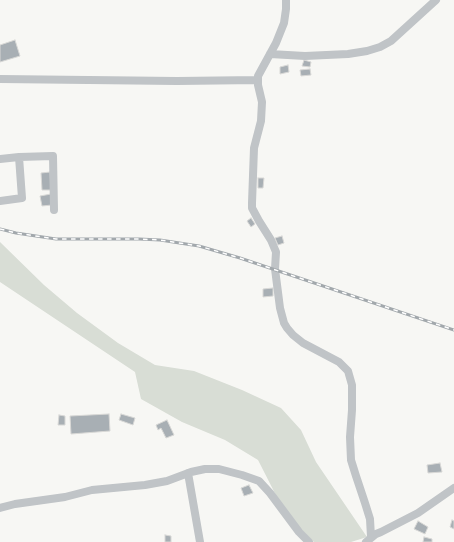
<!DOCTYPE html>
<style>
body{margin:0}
canvas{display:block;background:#f7f7f4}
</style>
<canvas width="454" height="542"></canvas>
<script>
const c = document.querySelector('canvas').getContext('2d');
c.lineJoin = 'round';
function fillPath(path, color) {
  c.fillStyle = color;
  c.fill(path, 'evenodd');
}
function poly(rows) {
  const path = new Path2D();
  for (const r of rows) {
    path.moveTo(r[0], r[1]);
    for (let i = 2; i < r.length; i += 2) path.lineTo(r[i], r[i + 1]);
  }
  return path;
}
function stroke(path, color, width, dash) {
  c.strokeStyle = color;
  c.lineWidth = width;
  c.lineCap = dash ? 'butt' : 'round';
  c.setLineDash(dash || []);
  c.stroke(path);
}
fillPath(poly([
 [0,242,44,285,77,313,118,343,155,365,194,371,242,390,281,408,301,430,316,462,367,537,351,542,314,542,285,513,258,460,225,440,182,422,141,399,135,372,0,282]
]), '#d8ddd5');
const building = poly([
 [15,40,20,56,0,62,0,45,15,40],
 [304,60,311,62,310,67,302,66,304,60],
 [288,65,289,72,280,74,280,67,288,65],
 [310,69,311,75,301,76,300,70,310,69],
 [50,172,51,190,42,190,41,173,50,172],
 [258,178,264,178,263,188,258,188,258,178],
 [51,194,52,205,42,206,40,196,51,194],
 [251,218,255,224,251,227,247,221,251,218],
 [282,236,284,243,278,245,275,238,282,236],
 [273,288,273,296,263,297,263,289,273,288],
 [109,414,110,431,71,434,70,416,109,414],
 [121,414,135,418,133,425,119,420,121,414],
 [59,415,65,416,65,425,58,425,59,415],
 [167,420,174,435,166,438,161,428,158,430,156,425,167,420],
 [440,463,442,472,428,473,427,465,440,463],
 [249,485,253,493,244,496,241,488,249,485],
 [452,520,454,521,454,529,450,527,452,520],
 [418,521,428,527,425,534,414,529,418,521],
 [165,535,171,536,171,542,165,542,165,535],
 [424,537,432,539,432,542,423,542,424,537]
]);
fillPath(building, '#a8afb4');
stroke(building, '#d8d8d6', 1);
stroke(poly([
 [286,0,286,9,284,23,276,43,258,76,258,85,262,102,261,121,254,148,252,203,252,208,259,221,271,240,276,252,275,269,280,308,284,323,287,328,293,335,303,343,339,362,348,371,352,385,352,410,350,437,351,460,356,476,365,503,370,519,371,537],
 [270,54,305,56,348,54,367,51,380,47,391,41,436,0],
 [0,79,177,81,258,80],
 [0,159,19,157,53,156,54,210],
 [0,201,22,198,19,157],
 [188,473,200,542],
 [0,508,15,504,65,497,92,490,145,485,167,481,191,472,205,469,219,469,242,475,259,481,270,493,299,532,309,542],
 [366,542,376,534,381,532,418,513,454,488]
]), '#c0c4c7', 8);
const rail = poly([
 [0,229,16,233,56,239,139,239,160,240,199,246,240,258,454,330]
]);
stroke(rail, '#a2a8ac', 3);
stroke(rail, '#fff', 1.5, [4.5]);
</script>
